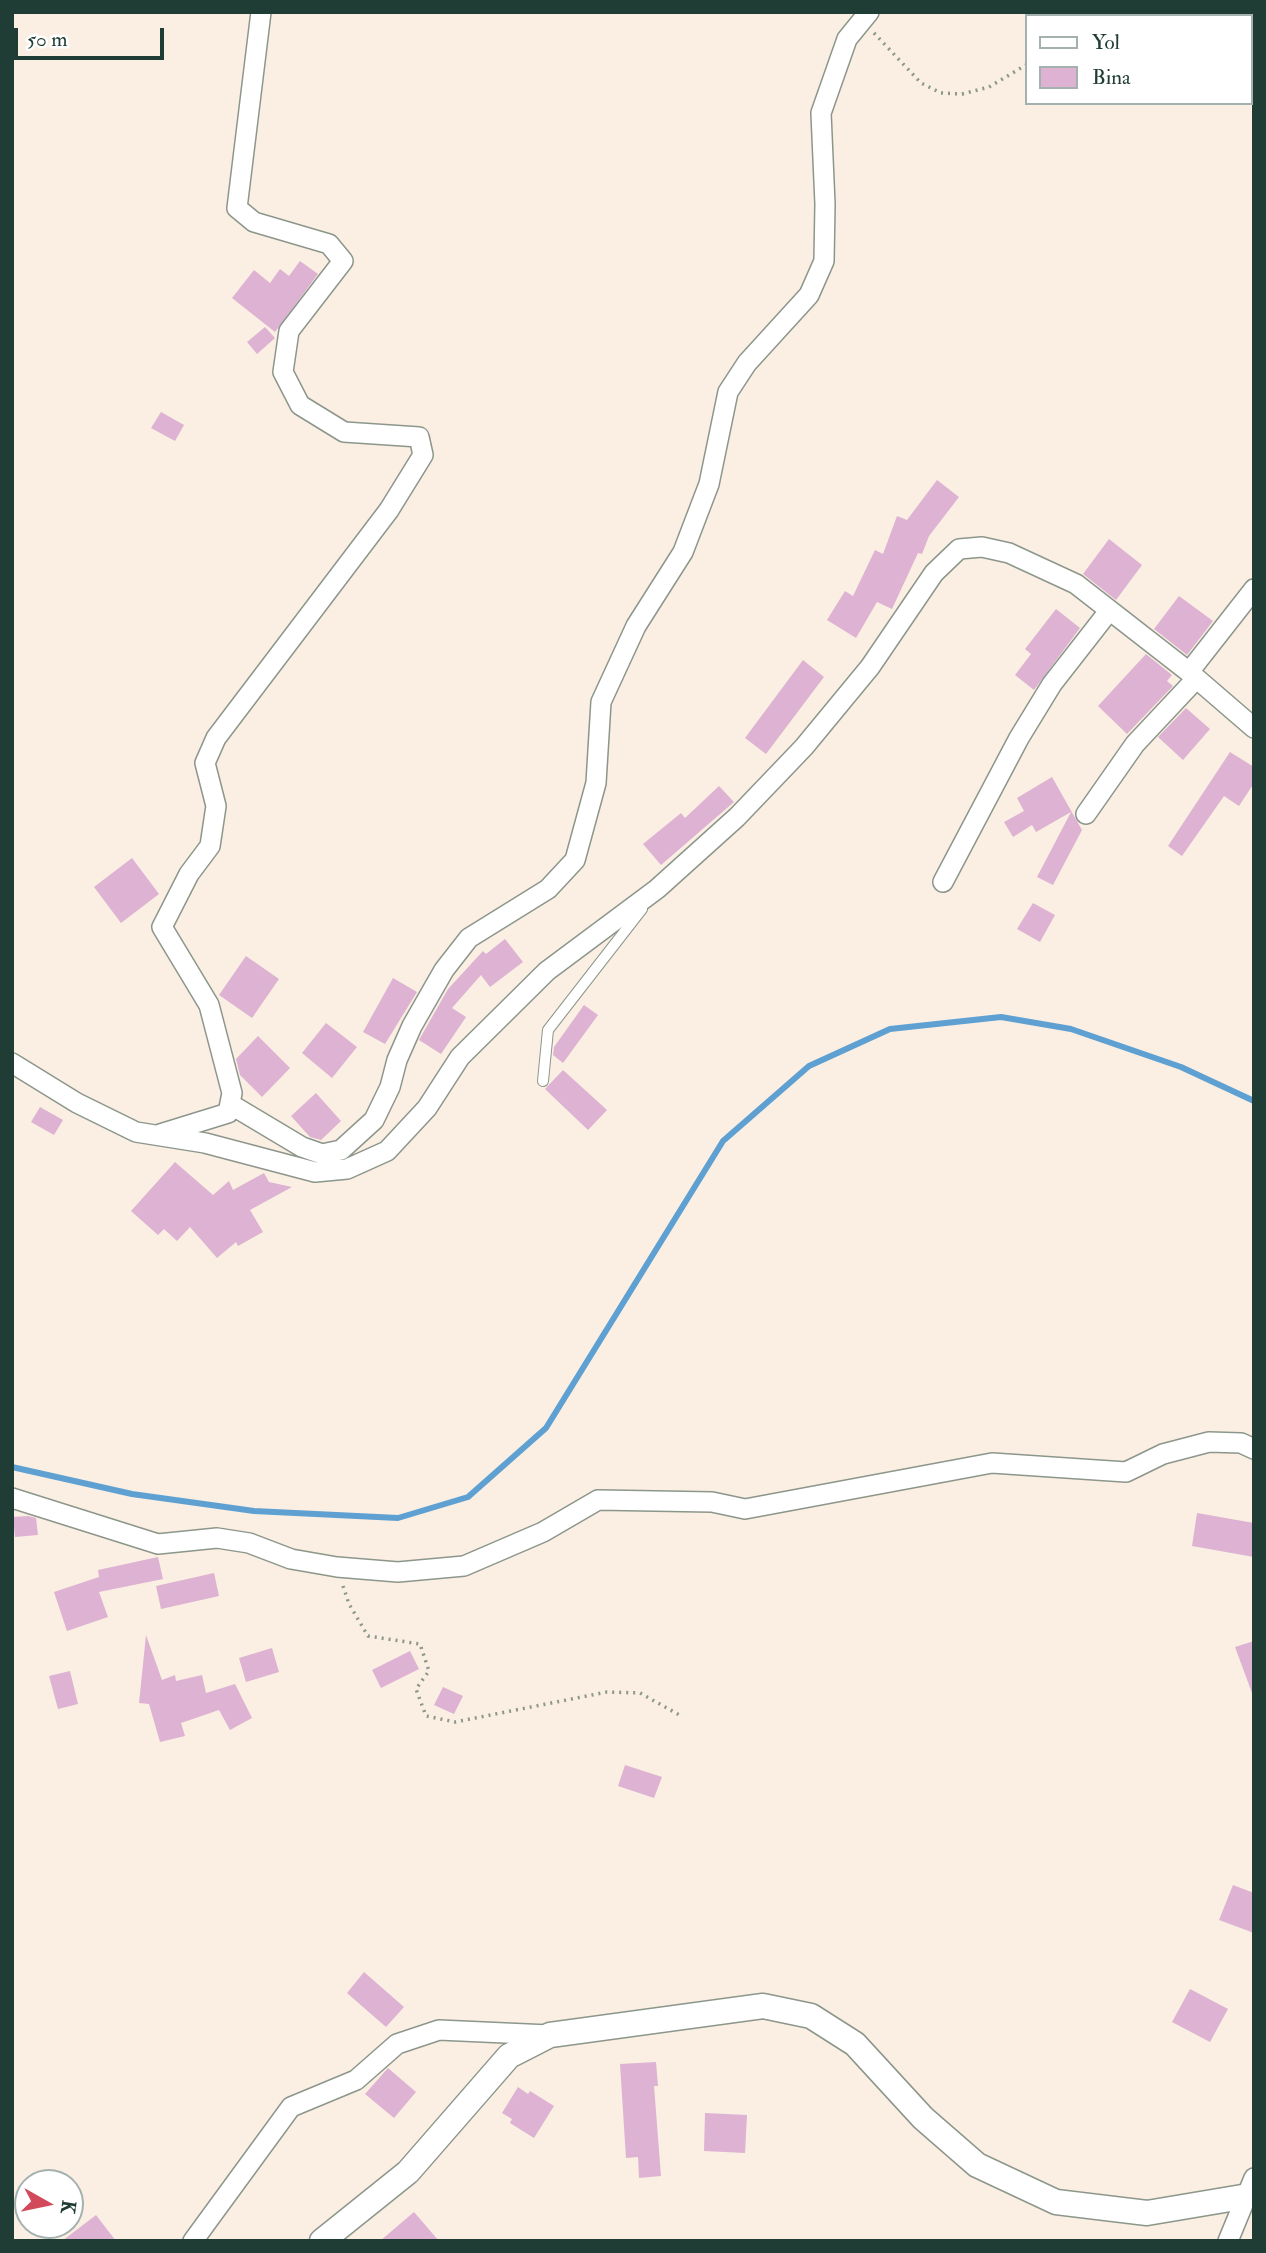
<!DOCTYPE html>
<style>
body{margin:0}
#map{position:relative;width:1266px;height:2253px;overflow:hidden;background:#faefe2;font-family:"IM FELL Double Pica",serif}
canvas{display:block}
.frame{position:absolute;inset:0;border:14px solid #1f3d34;pointer-events:none}
.legend{position:absolute;left:1025px;top:14px;width:228px;height:91px;box-sizing:border-box;background:#fff;border:2px solid #a5b1ae;margin:0;padding:9px 12px;list-style:none;font-size:21px;color:#1f3d34}
.legend li{display:flex;align-items:center;gap:14px;height:35px}
.legend b{width:35px;border:2px solid #a5b1ae}
.north{position:absolute;left:14px;top:2169px;width:70px;height:70px;box-sizing:border-box;background:#fff;border:2px solid #a5b1ae;border-radius:50%;rotate:99deg;font-size:19px;font-weight:700;line-height:28px;text-align:center;color:#1f3d34}
.north::after{content:'';display:block;margin:auto;width:24px;height:32px;background:#d1495b;clip-path:polygon(50% 0,100% 100%,50% 72%,0 100%)}
.scale{position:absolute;left:14px;top:28px;width:150px;height:32px;box-sizing:border-box;border:4px solid #1f3d34;border-top:0;padding-left:9px;font-size:21px;line-height:24px;white-space:nowrap;color:#1f3d34;-webkit-text-stroke:5px #fff;paint-order:stroke}
</style>
<div id="map">
<canvas width="1266" height="2253"></canvas>
<div class="frame"></div>
<ul class="legend">
<li><b style="height:9px;background:#fff"></b>Yol</li>
<li><b style="height:19px;background:#ddb2d2"></b>Bina</li>
</ul>
<div class="north">K</div>
<div class="scale">50 m</div>
</div>
<script>
const c = document.querySelector('canvas').getContext('2d');
c.lineJoin = 'round';
function poly(rows) {
  const path = new Path2D();
  for (const r of rows) {
    path.moveTo(r[0], r[1]);
    for (let i = 2; i < r.length; i += 2) path.lineTo(r[i], r[i + 1]);
  }
  return path;
}
function stroke(path, color, width, dash) {
  c.strokeStyle = color;
  c.lineWidth = width;
  c.lineCap = dash ? 'butt' : 'round';
  c.setLineDash(dash || []);
  c.stroke(path);
}
function fillPath(path, color) {
  c.fillStyle = color;
  c.fill(path, 'evenodd');
}
stroke(poly([
 [12,1467,132,1494,254,1511,398,1518,468,1497,546,1428,723,1141,809,1066,890,1029,1001,1017,1071,1029,1181,1067,1254,1101]
]), '#5fa0d2', 6);
fillPath(poly([
 [300,261,318,274,275,332,232,298,254,270,270,283,280,269,289,276],
 [265,327,275,338,257,354,247,342],
 [161,412,184,425,175,441,151,428],
 [937,480,959,497,929,536,922,554,918,553,892,609,877,602,856,638,827,620,845,591,853,596,875,550,883,554,897,516,907,520],
 [1109,539,1142,565,1116,600,1083,574],
 [1179,596,1213,621,1187,655,1154,629],
 [1056,609,1080,628,1034,690,1015,675,1031,654,1025,649],
 [1146,654,1172,675,1167,681,1173,686,1127,734,1098,706],
 [803,660,824,677,766,754,745,738],
 [1186,708,1210,729,1183,760,1158,737],
 [1230,752,1254,767,1254,783,1239,806,1224,796,1182,856,1168,846],
 [1052,777,1082,830,1053,885,1037,877,1071,812,1036,832,1032,825,1013,837,1004,822,1024,811,1017,798],
 [719,786,734,802,661,865,643,844,681,813,685,818],
 [132,858,159,894,121,923,94,887],
 [1033,903,1055,915,1040,942,1017,929],
 [505,939,523,962,490,987,481,975,452,1008,466,1017,441,1054,419,1040,448,989,483,951,486,954],
 [246,956,279,979,252,1018,219,995],
 [393,978,417,992,385,1044,363,1032],
 [584,1005,598,1015,563,1063,553,1055,554,1047],
 [326,1023,357,1047,332,1078,302,1053],
 [258,1036,290,1068,262,1097,240,1075,236,1059],
 [563,1070,607,1110,588,1130,545,1089],
 [316,1093,341,1121,321,1140,310,1137,291,1116],
 [40,1107,63,1120,54,1135,31,1122],
 [175,1162,213,1195,229,1181,233,1190,264,1173,269,1182,292,1187,250,1210,263,1232,238,1246,236,1242,217,1258,190,1227,177,1241,164,1229,158,1235,131,1211],
 [1197,1513,1254,1523,1254,1557,1192,1546],
 [28,1516,36,1518,38,1535,15,1537,13,1517],
 [158,1557,163,1579,99,1592,108,1617,67,1631,54,1592,99,1577,98,1570],
 [214,1573,219,1596,161,1609,156,1586],
 [146,1635,162,1680,175,1675,176,1681,202,1675,206,1693,235,1684,252,1718,230,1730,219,1710,181,1723,185,1736,160,1742,149,1704,139,1703],
 [1254,1641,1254,1693,1252,1693,1235,1647],
 [272,1648,279,1672,246,1682,239,1658],
 [410,1651,419,1669,381,1688,372,1670],
 [70,1671,78,1704,58,1709,49,1676],
 [443,1687,463,1696,454,1714,434,1705],
 [625,1765,662,1777,654,1798,618,1786],
 [1233,1885,1254,1893,1254,1933,1219,1920],
 [364,1972,404,2007,386,2027,347,1993],
 [1190,1989,1228,2009,1210,2042,1172,2022],
 [656,2062,658,2086,654,2086,661,2176,639,2178,638,2157,626,2158,620,2064],
 [388,2068,416,2092,394,2118,365,2094],
 [518,2087,528,2094,530,2091,554,2106,534,2138,510,2123,512,2119,502,2113],
 [705,2113,747,2115,745,2153,704,2151],
 [414,2212,439,2241,380,2241],
 [96,2215,116,2241,62,2241]
]), '#ddb2d2');
const service = poly([
 [543,1081,548,1030,642,909]
]);
const minor = poly([
 [1189,672,1254,589],
 [1086,814,1135,744,1195,680],
 [943,882,1019,738,1052,684,1109,611],
 [12,1063,77,1103,136,1132,205,1143,315,1172,347,1169,387,1151,427,1108,460,1057,547,971,657,889,737,817,804,747,870,667,934,573,959,549,982,547,1009,553,1076,584,1189,672,1254,728],
 [230,1104,302,1147,322,1154,341,1150,374,1120,390,1087,397,1060,412,1026,444,970,469,938,548,889,575,860,596,783,601,702,636,626,683,552,709,484,728,392,747,363,809,295,824,261,825,204,821,113,847,39,869,12],
 [160,1134,228,1113,232,1093,209,1005,162,927,189,874,210,846,216,806,205,763,216,738,389,510,423,455,419,437,344,432,300,405,283,372,289,331,343,261,329,244,254,222,237,208,261,12],
 [12,1498,158,1544,217,1538,249,1543,291,1559,337,1567,398,1572,464,1566,543,1532,598,1500,712,1502,745,1509,992,1463,1126,1472,1163,1454,1209,1442,1241,1443,1254,1449],
 [193,2241,291,2107,356,2080,397,2044,439,2030,549,2035],
 [1228,2241,1254,2178]
]);
const tertiary = poly([
 [322,2241,408,2172,509,2056,550,2035,763,2006,811,2016,855,2044,923,2118,977,2165,1056,2202,1147,2213,1254,2195]
]);
stroke(service, '#8c968b', 12);
stroke(minor, '#8c968b', 22);
stroke(tertiary, '#8c968b', 27);
stroke(poly([
 [1176,16,1184,12],
 [874,33,921,83,941,93,962,94,989,87,1026,65],
 [343,1586,349,1604,368,1636,420,1644,429,1671,416,1689,426,1716,455,1722,607,1692,640,1693,683,1717]
]), '#8c968b', 3.5, [2, 5]);
stroke(service, '#fff', 10);
stroke(minor, '#fff', 19);
stroke(tertiary, '#fff', 24);
</script>
